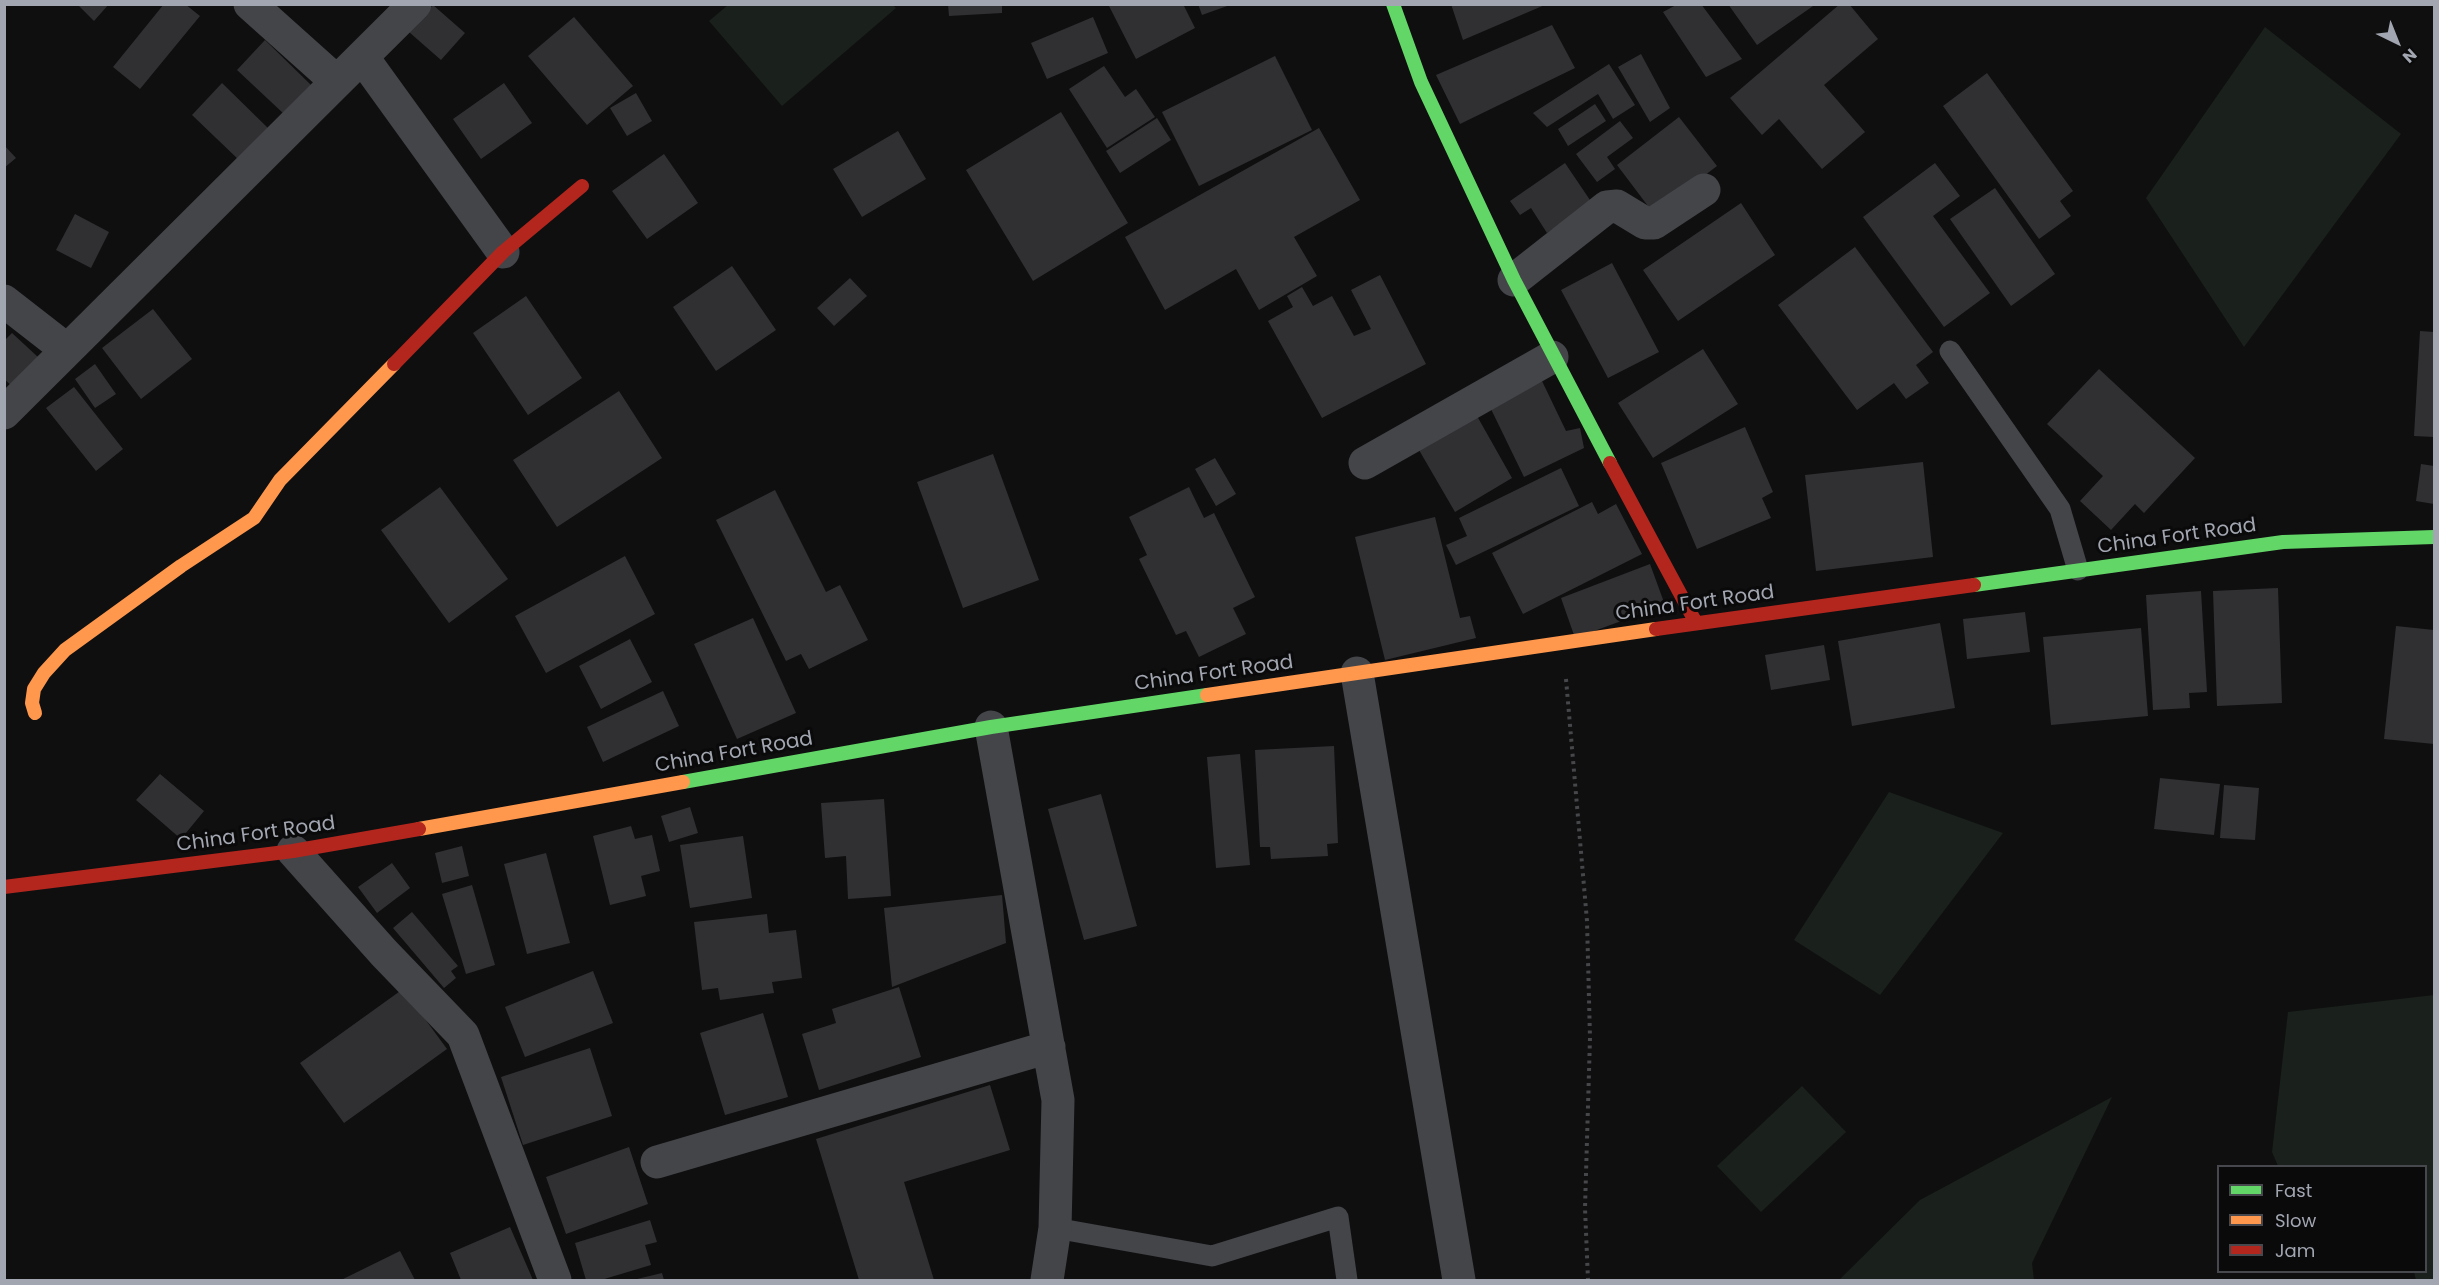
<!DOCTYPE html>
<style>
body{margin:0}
#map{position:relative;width:2439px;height:1285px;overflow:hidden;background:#0f0f10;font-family:Poppins,sans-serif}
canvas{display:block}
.frame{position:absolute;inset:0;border:6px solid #a2a6b0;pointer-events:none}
.legend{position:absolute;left:2217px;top:1165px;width:210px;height:108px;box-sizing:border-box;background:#0a0a0b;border:2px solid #47484d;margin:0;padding:8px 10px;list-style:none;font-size:18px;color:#a2a6b0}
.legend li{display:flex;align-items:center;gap:12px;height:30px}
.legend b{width:30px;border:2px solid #47484d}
.north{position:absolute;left:2367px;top:12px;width:60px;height:60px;-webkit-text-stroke:4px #0a0a0b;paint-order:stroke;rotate:137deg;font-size:16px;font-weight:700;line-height:24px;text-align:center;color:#a2a6b0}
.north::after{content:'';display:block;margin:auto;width:21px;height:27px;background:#a2a6b0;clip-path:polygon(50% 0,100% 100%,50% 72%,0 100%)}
</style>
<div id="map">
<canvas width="2439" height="1285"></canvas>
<div class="frame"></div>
<ul class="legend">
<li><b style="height:8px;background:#63d668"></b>Fast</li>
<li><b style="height:8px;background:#ff974d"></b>Slow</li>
<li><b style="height:8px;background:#b3261e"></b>Jam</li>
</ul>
<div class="north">N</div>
</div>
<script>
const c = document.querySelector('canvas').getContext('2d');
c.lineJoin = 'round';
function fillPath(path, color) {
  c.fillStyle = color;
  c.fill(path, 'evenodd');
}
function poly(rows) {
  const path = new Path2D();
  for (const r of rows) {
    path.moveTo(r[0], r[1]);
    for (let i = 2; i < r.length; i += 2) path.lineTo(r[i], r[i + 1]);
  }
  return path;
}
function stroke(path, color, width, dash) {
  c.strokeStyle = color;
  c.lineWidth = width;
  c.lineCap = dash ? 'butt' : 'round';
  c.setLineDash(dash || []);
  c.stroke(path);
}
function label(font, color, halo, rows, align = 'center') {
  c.font = font + ' Poppins,sans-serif';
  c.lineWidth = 6;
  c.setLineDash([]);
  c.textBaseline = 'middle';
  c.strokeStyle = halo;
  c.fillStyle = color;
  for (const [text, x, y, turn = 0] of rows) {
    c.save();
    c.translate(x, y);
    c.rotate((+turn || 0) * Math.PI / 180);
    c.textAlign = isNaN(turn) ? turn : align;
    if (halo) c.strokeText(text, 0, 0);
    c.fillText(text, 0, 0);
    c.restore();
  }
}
fillPath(poly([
 [893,5,896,8,782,106,709,21,728,5],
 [2265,27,2401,134,2244,347,2146,198],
 [1889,792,2003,833,1880,995,1794,940],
 [2434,995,2434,1280,2416,1280,2414,1272,2426,1272,2426,1166,2278,1166,2272,1152,2288,1012],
 [1802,1086,1846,1132,1761,1212,1717,1166],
 [2112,1097,2032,1263,2034,1280,1839,1280,1920,1200]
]), '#1a201b');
fillPath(poly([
 [77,4,109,4,94,21],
 [164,4,185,4,200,16,140,89,113,67],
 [948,4,1002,4,1002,13,949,16],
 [1108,4,1183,4,1195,28,1136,59],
 [1198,4,1230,4,1230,5,1202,15],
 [1451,4,1547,4,1463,40],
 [1678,4,1701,4,1742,59,1706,77,1663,12],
 [1728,4,1816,4,1757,45],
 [1840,4,1849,4,1878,39,1824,85,1865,132,1822,169,1779,119,1762,135,1730,98],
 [433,5,465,33,441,60,409,32],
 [574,17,633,86,587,125,528,56],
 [1093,17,1108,53,1047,79,1031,43],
 [1552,25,1575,68,1460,124,1436,75],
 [265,40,311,85,284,114,237,70],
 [1641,54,1670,108,1650,122,1618,67],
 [1275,56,1312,130,1199,186,1162,112],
 [1609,64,1635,105,1613,119,1598,94,1547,127,1533,113],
 [1104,66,1125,97,1136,89,1155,117,1107,148,1069,89],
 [1987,73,2073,191,2060,201,2071,216,2039,239,1943,106],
 [222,83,271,131,240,161,192,115],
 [504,83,532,123,481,159,453,119],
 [636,93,652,121,627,136,610,108],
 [1595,104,1606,121,1568,146,1558,129],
 [1061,112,1128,223,1033,281,966,170],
 [1679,117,1717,166,1654,214,1617,165],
 [1157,118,1171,140,1120,173,1106,151],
 [1620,121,1633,138,1607,157,1615,169,1597,182,1576,154],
 [1319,128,1360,200,1294,237,1317,276,1259,310,1236,269,1165,310,1125,237],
 [898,131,926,179,862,217,833,169],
 [4,145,16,158,4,168],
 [664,154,698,203,647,239,612,191],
 [1565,163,1592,203,1547,233,1531,208,1520,215,1510,201],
 [1935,163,1960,196,1933,216,1990,293,1944,327,1863,217],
 [1995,188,2055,274,2011,306,1950,219],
 [1741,203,1775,255,1678,321,1643,270],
 [75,214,109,232,91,268,56,250],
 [1855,247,1933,352,1916,365,1929,383,1906,399,1894,383,1857,410,1778,305],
 [1612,263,1659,352,1608,378,1561,290],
 [732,266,776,330,716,371,673,307],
 [1380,275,1426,364,1322,418,1268,321,1293,307,1287,296,1302,287,1313,306,1332,296,1354,336,1371,329,1351,290],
 [850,278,867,296,834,326,817,308],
 [526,296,582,378,528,415,473,333],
 [153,309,192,359,141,399,102,348],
 [2420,331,2434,332,2434,437,2414,436],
 [12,333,39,358,12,386,4,379,4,341],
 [1703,349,1738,404,1653,458,1618,403],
 [95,364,116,394,95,408,75,379],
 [2099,369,2195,458,2144,513,2135,504,2111,530,2080,501,2103,476,2047,424],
 [1542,381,1566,431,1580,428,1584,448,1524,477,1490,407],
 [74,387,123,449,96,471,46,408],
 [619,391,662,458,557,527,513,460],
 [1477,416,1512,478,1455,512,1419,450],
 [1745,427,1773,492,1762,498,1771,518,1697,549,1661,463],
 [993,454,1039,580,963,608,917,482],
 [1215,458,1236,494,1216,506,1195,469],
 [1923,462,1933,557,1816,571,1805,475],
 [2421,464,2434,466,2434,504,2416,501],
 [1561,468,1579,506,1456,565,1446,545,1467,536,1459,518],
 [440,487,508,579,449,623,381,530],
 [1189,487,1204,518,1214,513,1255,597,1233,608,1246,634,1199,657,1186,631,1176,635,1139,559,1147,555,1129,517],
 [775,490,826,592,840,585,868,640,809,669,801,654,786,661,716,520],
 [1592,502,1598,514,1616,504,1642,554,1523,614,1492,553],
 [1435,517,1460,618,1470,616,1476,638,1385,660,1355,537],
 [625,556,655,614,546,673,515,616],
 [1650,564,1665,605,1575,638,1561,598],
 [2278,588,2282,703,2217,706,2213,591],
 [2201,591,2207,692,2189,693,2190,708,2153,710,2146,595],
 [2025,612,2030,652,1967,659,1963,619],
 [753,618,796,713,737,739,694,644],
 [1940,623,1955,708,1852,726,1838,641],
 [2396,626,2434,630,2434,744,2384,739],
 [2141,628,2148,716,2051,725,2043,637],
 [630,639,652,682,601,709,579,666],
 [1824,645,1830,680,1771,690,1765,655],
 [663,691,679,726,603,762,587,727],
 [1334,746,1338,843,1327,844,1328,856,1271,859,1270,847,1260,847,1255,750],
 [1240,754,1250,865,1216,868,1207,757],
 [160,774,204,811,181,839,136,800],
 [2160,778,2220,784,2214,835,2154,829],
 [2224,785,2259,788,2255,840,2220,838],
 [1101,794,1137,926,1084,940,1048,809],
 [884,799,891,896,848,899,846,856,825,858,821,803],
 [690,807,698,833,669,842,661,816],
 [631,826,635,839,652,835,660,871,641,876,646,896,610,905,593,836],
 [743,836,752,898,690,908,680,845],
 [462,846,469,876,442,883,435,853],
 [546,853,570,943,527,954,504,864],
 [392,863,410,888,377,913,358,887],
 [472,885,495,965,466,974,442,894],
 [1002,895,1006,943,892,987,884,908],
 [412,912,458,966,451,971,456,978,444,988,393,928],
 [767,914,769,933,796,930,802,978,772,982,774,993,720,1000,718,988,702,990,694,922],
 [593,971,613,1023,525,1057,505,1007],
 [899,987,921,1057,819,1090,802,1034,836,1023,832,1009],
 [403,989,447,1049,344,1123,300,1063],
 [763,1013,788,1097,725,1115,700,1033],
 [590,1048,612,1116,523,1145,501,1077],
 [990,1085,1010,1150,904,1182,934,1280,859,1280,816,1139],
 [629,1147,648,1204,566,1234,546,1177],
 [650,1220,657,1242,645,1245,651,1265,601,1280,586,1280,575,1243],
 [510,1227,533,1280,461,1280,450,1253],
 [400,1251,415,1280,341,1280],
 [662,1273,664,1280,633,1280]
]), '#303033');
stroke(poly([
 [1566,679,1587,921,1590,1038,1585,1208,1588,1280]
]), '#46474a', 4, [3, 4.5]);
stroke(poly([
 [1950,351,2060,509,2078,570],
 [1055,1228,1212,1256,1338,1217,1347,1280]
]), '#444549', 21);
stroke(poly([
 [250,4,336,81],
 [363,58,503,252],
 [1514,280,1607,207,1617,206,1645,223,1654,223,1704,190],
 [4,301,67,350],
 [4,413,415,4],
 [1365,463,1552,357],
 [1357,673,1459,1280],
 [991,727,1058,1100,1055,1228,1047,1280],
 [293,851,384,953,463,1035,555,1280],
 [657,1162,1049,1047]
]), '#444549', 33);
stroke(poly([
 [1393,4,1421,82,1514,280,1610,463],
 [1974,585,2283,542,2434,537],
 [683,782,991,727,1207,695]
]), '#63d668', 14);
stroke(poly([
 [1207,695,1656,629],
 [35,713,32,703,34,689,44,673,65,650,181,566,254,518,280,480,394,364],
 [419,829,683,782]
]), '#ff974d', 14);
stroke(poly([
 [394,364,503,252,582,186],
 [1610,463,1696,623],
 [1656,629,1974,585],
 [4,887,293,851,419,829]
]), '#b3261e', 14);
label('20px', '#a2a6b0', '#0a0a0b', [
 ["China Fort Road",2177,537,-8],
 ["China Fort Road",1695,604,-8],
 ["China Fort Road",1214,674,-8],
 ["China Fort Road",734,753,-10],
 ["China Fort Road",256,835,-8]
]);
</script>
